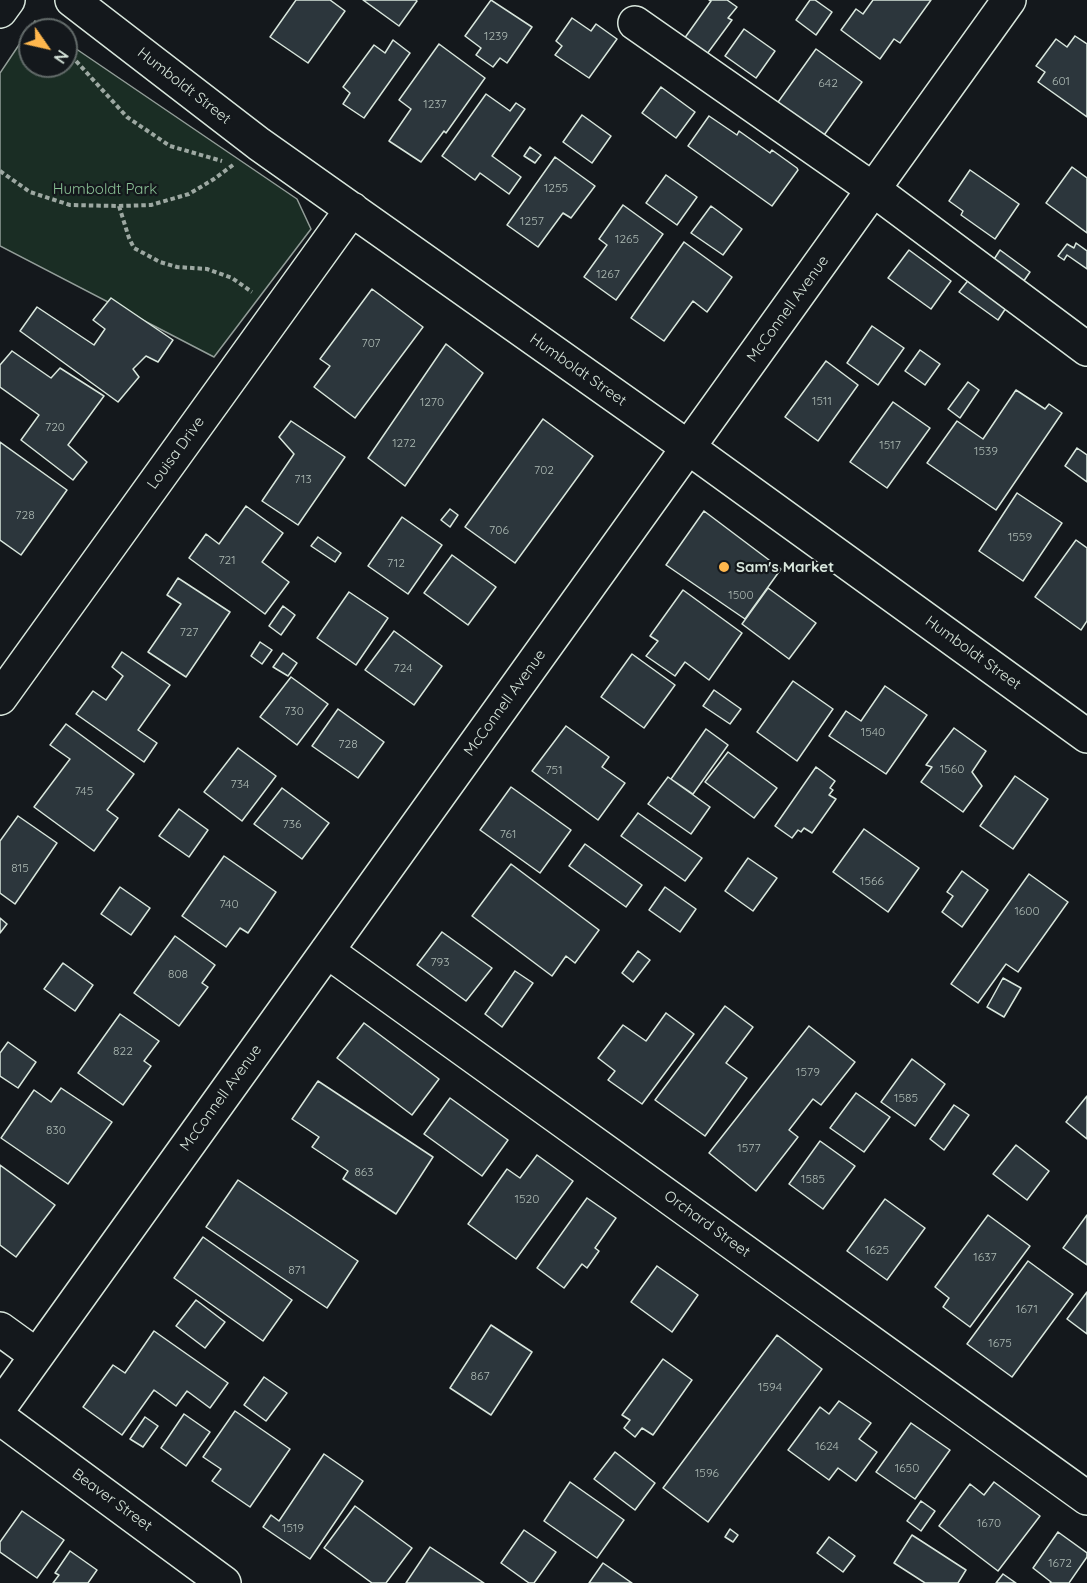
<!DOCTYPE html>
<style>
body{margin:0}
#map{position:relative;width:1087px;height:1583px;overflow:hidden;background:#14181c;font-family:Quicksand,sans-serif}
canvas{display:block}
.north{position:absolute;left:18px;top:18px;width:60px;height:60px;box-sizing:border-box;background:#14181c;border:2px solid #626a69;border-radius:50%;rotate:124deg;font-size:16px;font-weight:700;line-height:24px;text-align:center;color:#d8e6dc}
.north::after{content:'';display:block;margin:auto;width:21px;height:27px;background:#ffb74d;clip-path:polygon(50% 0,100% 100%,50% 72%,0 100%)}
</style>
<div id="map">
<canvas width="1087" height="1583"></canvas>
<div class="north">N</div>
</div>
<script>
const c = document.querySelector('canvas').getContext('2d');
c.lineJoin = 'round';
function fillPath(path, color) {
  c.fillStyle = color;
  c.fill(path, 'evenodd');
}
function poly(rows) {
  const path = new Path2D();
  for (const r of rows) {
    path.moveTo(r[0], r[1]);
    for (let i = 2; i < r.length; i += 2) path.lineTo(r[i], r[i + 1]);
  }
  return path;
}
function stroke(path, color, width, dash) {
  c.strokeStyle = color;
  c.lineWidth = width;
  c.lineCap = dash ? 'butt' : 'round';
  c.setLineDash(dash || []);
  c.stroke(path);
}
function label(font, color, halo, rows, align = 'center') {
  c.font = font + ' Quicksand,sans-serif';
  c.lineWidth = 4.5;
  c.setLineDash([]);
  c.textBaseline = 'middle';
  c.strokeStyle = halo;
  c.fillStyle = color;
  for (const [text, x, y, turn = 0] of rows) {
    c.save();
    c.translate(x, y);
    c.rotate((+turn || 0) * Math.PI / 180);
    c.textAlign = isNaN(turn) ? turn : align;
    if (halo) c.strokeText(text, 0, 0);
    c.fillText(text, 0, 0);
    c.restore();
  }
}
const green = poly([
 [35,21,48,30,30,30,30,66,66,66,66,42,297,199,311,229,214,357,0,246,0,73,35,21]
]);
fillPath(green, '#1a2d24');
stroke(green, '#939e99', 1.5);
const building = poly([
 [296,0,330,0,345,11,308,63,270,37,296,0],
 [363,0,416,0,417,1,399,26,363,0],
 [491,0,532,27,507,63,500,58,493,67,476,55,481,48,465,36,491,0],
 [709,0,727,0,737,7,728,18,732,20,707,54,684,39,711,1,709,0],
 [810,0,815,0,832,12,816,35,796,20,810,0],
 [873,0,931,0,900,43,894,39,880,59,841,30,856,9,863,14,873,0],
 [572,18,591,31,596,24,617,39,589,78,555,55,562,46,556,41,572,18],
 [744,29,775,51,756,78,725,56,744,29],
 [1075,36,1087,44,1087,117,1038,82,1045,72,1036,66,1056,39,1067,47,1075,36],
 [393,40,410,53,364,118,343,104,350,93,343,87,374,45,385,53,393,40],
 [439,44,485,78,446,133,444,131,421,162,389,141,411,109,399,100,439,44],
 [816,49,862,82,822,138,776,105,816,49],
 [661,87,695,112,676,138,642,113,661,87],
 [486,94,510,111,516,103,525,109,492,156,521,177,509,194,480,173,475,180,442,156,486,94],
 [582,115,611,136,592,163,563,142,582,115],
 [709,116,737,135,739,131,770,153,772,150,797,168,798,170,772,206,688,146,709,116],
 [530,147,541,155,535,163,524,156,530,147],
 [555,157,595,186,571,218,563,213,538,247,507,225,555,157],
 [1072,167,1087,178,1087,233,1046,203,1072,167],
 [970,170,1019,204,995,239,961,215,963,211,949,201,970,170],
 [666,175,697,197,677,225,646,203,666,175],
 [623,205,663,234,616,300,584,277,607,245,599,239,623,205],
 [711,206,742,229,723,255,691,233,711,206],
 [684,242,732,277,707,312,693,301,664,341,631,318,684,242],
 [1076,243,1087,251,1087,269,1067,255,1064,260,1058,256,1067,244,1074,248,1076,243],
 [909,250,951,281,931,309,888,278,909,250],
 [1000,250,1030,272,1021,285,991,264,1000,250],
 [970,278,1008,305,998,320,959,292,970,278],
 [372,289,423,327,355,418,314,387,330,366,320,359,372,289],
 [111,298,173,340,158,362,146,356,133,369,139,377,118,402,20,331,37,307,94,345,105,329,93,320,111,298],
 [872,326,904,348,878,385,847,363,872,326],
 [446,344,483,373,405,486,368,458,446,344],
 [920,350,940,364,925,385,905,371,920,350],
 [12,351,51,378,60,368,104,396,68,445,87,462,73,480,21,440,39,415,0,387,0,365,12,351],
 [826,361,858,385,818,441,785,417,826,361],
 [968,382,979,390,960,418,948,409,968,382],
 [1016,390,1045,409,1049,404,1062,413,996,510,927,463,957,421,983,439,1016,390],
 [893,402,930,428,887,488,850,462,893,402],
 [543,419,593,456,515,563,465,527,543,419],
 [291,421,345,457,298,525,262,501,294,454,279,437,291,421],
 [0,442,67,490,21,555,0,540,0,442],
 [1077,448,1087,455,1087,482,1065,466,1077,448],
 [1017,493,1062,523,1023,581,979,551,1017,493],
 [246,506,283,533,262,562,289,582,265,614,189,558,206,534,219,544,246,506],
 [450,509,458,515,450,527,441,520,450,509],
 [704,511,781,569,745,619,666,565,704,511],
 [402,517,442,545,408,594,368,566,402,517],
 [318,537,341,553,335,562,311,546,318,537],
 [1076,540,1087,548,1087,621,1081,630,1035,597,1076,540],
 [452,555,496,587,468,625,424,593,452,555],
 [178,578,230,612,186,677,148,652,181,604,167,595,178,578],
 [768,588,816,623,789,659,742,624,768,588],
 [683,590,742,633,709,680,685,662,675,676,646,656,658,641,650,636,683,590],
 [349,592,388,618,356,665,317,638,349,592],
 [283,606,295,615,281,635,269,626,283,606],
 [394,631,442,666,414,705,365,670,394,631],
 [260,642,272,650,262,664,251,656,260,642],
 [122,652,170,685,138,730,157,743,144,762,76,714,93,691,106,700,123,676,112,667,122,652],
 [283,653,297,663,288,676,273,667,283,653],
 [632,654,675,685,644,728,601,697,632,654],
 [291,677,328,704,297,745,260,717,291,677],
 [793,681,833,709,797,761,757,732,793,681],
 [885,686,927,715,886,774,829,736,846,711,861,721,885,686],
 [714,690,741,709,730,724,703,706,714,690],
 [338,709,384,742,358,778,312,746,338,709],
 [66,724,134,774,107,810,118,818,94,851,34,807,70,759,50,745,66,724],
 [566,726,609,757,602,767,625,783,598,820,532,771,566,726],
 [954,728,986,751,972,772,982,786,963,812,921,782,932,767,926,765,954,728],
 [706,729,728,745,693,794,671,779,706,729],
 [238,748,276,776,242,821,204,792,238,748],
 [728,752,777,788,754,818,705,782,728,752],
 [816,767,835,781,830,788,833,790,829,795,836,799,812,833,804,828,801,832,798,830,792,838,775,826,816,767],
 [1015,776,1048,799,1013,849,980,826,1015,776],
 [668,777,710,807,691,834,648,804,668,777],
 [511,787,571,830,540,873,480,830,511,787],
 [282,788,329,823,302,859,254,824,282,788],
 [179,809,208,830,189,857,159,836,179,809],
 [638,813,702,858,685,881,621,836,638,813],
 [18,816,57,843,15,904,0,893,0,841,18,816],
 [864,829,919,868,888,912,833,872,864,829],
 [585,844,642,885,626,907,569,866,585,844],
 [224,856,276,892,248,933,240,928,226,947,182,916,224,856],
 [748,858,777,878,753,911,725,891,748,858],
 [511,864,599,930,575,963,566,956,552,976,472,916,511,864],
 [962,871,988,890,962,927,942,912,953,896,947,892,962,871],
 [1029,874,1068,902,1018,972,1006,964,978,1003,951,984,1029,874],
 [120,887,150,908,131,935,101,914,120,887],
 [665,887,696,909,680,932,649,910,665,887],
 [0,918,7,924,0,933,0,918],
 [442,932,492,968,466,1001,417,965,442,932],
 [175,936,215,965,202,983,208,987,179,1026,134,993,175,936],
 [638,951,650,960,633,982,622,973,638,951],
 [63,963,93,985,75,1011,44,989,63,963],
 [515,971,533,983,502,1027,485,1014,515,971],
 [1003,978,1021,988,1004,1017,987,1007,1003,978],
 [725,1006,753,1027,726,1063,747,1078,705,1136,655,1100,725,1006],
 [666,1013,694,1034,642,1104,608,1080,615,1071,598,1058,623,1025,646,1041,666,1013],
 [120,1014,159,1041,144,1061,151,1066,123,1105,78,1073,120,1014],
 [364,1023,439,1079,412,1115,337,1058,364,1023],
 [809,1026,855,1062,821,1105,813,1099,789,1130,798,1137,756,1191,709,1153,809,1026],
 [8,1042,36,1062,18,1088,0,1076,0,1053,8,1042],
 [912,1059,945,1084,915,1126,881,1102,912,1059],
 [318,1081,433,1157,396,1214,343,1179,348,1171,312,1147,319,1137,292,1119,318,1081],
 [61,1088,112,1122,68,1184,1,1138,34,1090,51,1102,61,1088],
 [856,1093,890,1117,864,1152,830,1128,856,1093],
 [1087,1096,1087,1139,1066,1122,1087,1096],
 [450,1098,508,1140,482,1176,424,1134,450,1098],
 [954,1105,969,1115,944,1150,930,1139,954,1105],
 [820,1141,855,1166,823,1209,789,1184,820,1141],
 [1016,1145,1049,1171,1027,1200,993,1174,1016,1145],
 [537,1155,573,1181,516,1259,468,1224,507,1169,520,1178,537,1155],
 [0,1165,55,1205,16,1257,0,1245,0,1165],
 [238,1180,358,1261,327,1308,206,1227,238,1180],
 [587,1198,616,1218,595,1248,599,1251,587,1268,582,1264,564,1288,537,1268,587,1198],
 [885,1199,925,1228,887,1280,847,1251,885,1199],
 [988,1215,1030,1246,970,1327,943,1307,949,1298,935,1287,988,1215],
 [1087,1215,1087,1265,1063,1248,1087,1215],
 [203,1237,292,1300,263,1341,174,1278,203,1237],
 [1028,1261,1073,1294,1012,1377,967,1344,1028,1261],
 [657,1266,698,1295,672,1332,631,1302,657,1266],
 [1087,1292,1087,1334,1067,1319,1087,1292],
 [196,1300,225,1322,205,1348,176,1326,196,1300],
 [491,1325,532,1352,491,1415,450,1388,491,1325],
 [154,1331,228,1383,210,1408,187,1391,176,1406,154,1390,122,1435,83,1407,113,1365,125,1373,154,1331],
 [777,1335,822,1369,708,1522,663,1488,777,1335],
 [663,1359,692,1380,653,1435,642,1428,635,1437,624,1428,630,1420,622,1415,663,1359],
 [264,1377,287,1393,266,1421,244,1405,264,1377],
 [839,1401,871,1423,859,1439,877,1452,856,1481,838,1468,829,1480,788,1450,820,1407,829,1414,839,1401],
 [235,1411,290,1449,250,1507,212,1481,221,1469,203,1457,235,1411],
 [184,1414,210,1432,186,1466,161,1448,184,1414],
 [145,1417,158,1426,143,1447,130,1439,145,1417],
 [911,1423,950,1450,915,1499,876,1472,911,1423],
 [615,1452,655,1483,635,1510,594,1479,615,1452],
 [324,1454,363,1481,310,1559,263,1527,271,1515,279,1521,324,1454],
 [570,1482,624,1520,597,1558,544,1521,570,1482],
 [994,1482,1040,1516,998,1571,939,1526,970,1484,984,1495,994,1482],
 [921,1501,935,1511,921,1531,907,1521,921,1501],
 [355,1506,412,1548,386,1583,372,1583,324,1548,355,1506],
 [22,1511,64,1540,37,1578,0,1552,0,1542,22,1511],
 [730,1529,738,1535,733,1542,725,1537,730,1529],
 [524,1530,556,1552,534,1583,529,1583,501,1563,524,1530],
 [1058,1532,1087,1553,1087,1557,1069,1583,1050,1583,1051,1582,1033,1568,1058,1532],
 [912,1535,966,1570,958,1583,925,1583,894,1563,912,1535],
 [829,1537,855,1556,843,1572,817,1553,829,1537],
 [430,1547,484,1583,406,1583,430,1547],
 [70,1551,97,1570,88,1583,53,1583,59,1575,55,1573,70,1551],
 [603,1563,632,1583,589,1583,603,1563],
 [1003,1574,1016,1583,996,1583,1003,1574]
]);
fillPath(building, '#2c363c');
stroke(building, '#d8e6dc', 1.5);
const minor = poly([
 [72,0,259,144,689,448,1087,736],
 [0,11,8,0],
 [635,23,874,190,1087,349],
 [0,698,352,209],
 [327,951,1087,1498],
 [0,1329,36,1355],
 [0,1407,1009,0],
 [0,1418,224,1583]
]);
stroke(minor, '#d8e6dc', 36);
stroke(poly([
 [66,50,127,117,170,146,222,161],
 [0,171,30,192,70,205,119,206,151,205,189,194,214,179,233,165],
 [119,206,129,238,134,248,160,262,177,267,207,269,232,278,252,292]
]), '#9da8a2', 4, [4.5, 3]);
stroke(minor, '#14181c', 33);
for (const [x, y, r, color] of [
 [724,567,6,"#ffb74d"]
]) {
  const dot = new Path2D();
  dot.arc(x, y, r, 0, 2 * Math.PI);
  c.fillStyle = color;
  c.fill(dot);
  stroke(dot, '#14181c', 2);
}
label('12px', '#adbab4', null, [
 ["1239",496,36],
 ["601",1061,81],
 ["642",828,83],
 ["1237",435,104],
 ["1255",556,188],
 ["1257",532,221],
 ["1265",627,239],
 ["1267",608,274],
 ["707",371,343],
 ["1511",822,401],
 ["1270",432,402],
 ["720",55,427],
 ["1272",404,443],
 ["1517",890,445],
 ["1539",986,451],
 ["702",544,470],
 ["713",303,479],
 ["728",25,515],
 ["706",499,530],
 ["1559",1020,537],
 ["721",227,560],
 ["712",396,563],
 ["1500",741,595],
 ["727",189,632],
 ["724",403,668],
 ["730",294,711],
 ["1540",873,732],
 ["728",348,744],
 ["1560",952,769],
 ["751",554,770],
 ["734",240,784],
 ["745",84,791],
 ["736",292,824],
 ["761",508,834],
 ["815",20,868],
 ["1566",872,881],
 ["740",229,904],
 ["1600",1027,911],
 ["793",440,962],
 ["808",178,974],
 ["822",123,1051],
 ["1579",808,1072],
 ["1585",906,1098],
 ["830",56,1130],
 ["1577",749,1148],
 ["863",364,1172],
 ["1585",813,1179],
 ["1520",527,1199],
 ["1625",877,1250],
 ["1637",985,1257],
 ["871",297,1270],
 ["1671",1027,1309],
 ["1675",1000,1343],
 ["867",480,1376],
 ["1594",770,1387],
 ["1624",827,1446],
 ["1650",907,1468],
 ["1596",707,1473],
 ["1670",989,1523],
 ["1519",293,1528],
 ["1672",1060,1563]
]);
label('15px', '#d8e6dc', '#14181c', [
 ["Humboldt Street",184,86,38],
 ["McConnell Avenue",788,309,-54],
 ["Humboldt Street",578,370,35],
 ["Louisa Drive",176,453,-54],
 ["Humboldt Street",973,653,36],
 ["McConnell Avenue",505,703,-54],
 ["McConnell Avenue",221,1098,-54],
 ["Orchard Street",707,1224,36],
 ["Beaver Street",112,1500,36]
]);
label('15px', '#8ac095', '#14181c', [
 ["Humboldt Park",105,189]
]);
label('bold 15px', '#d8e6dc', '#14181c', [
 ["Sam's Market",736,567]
], 'left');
</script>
